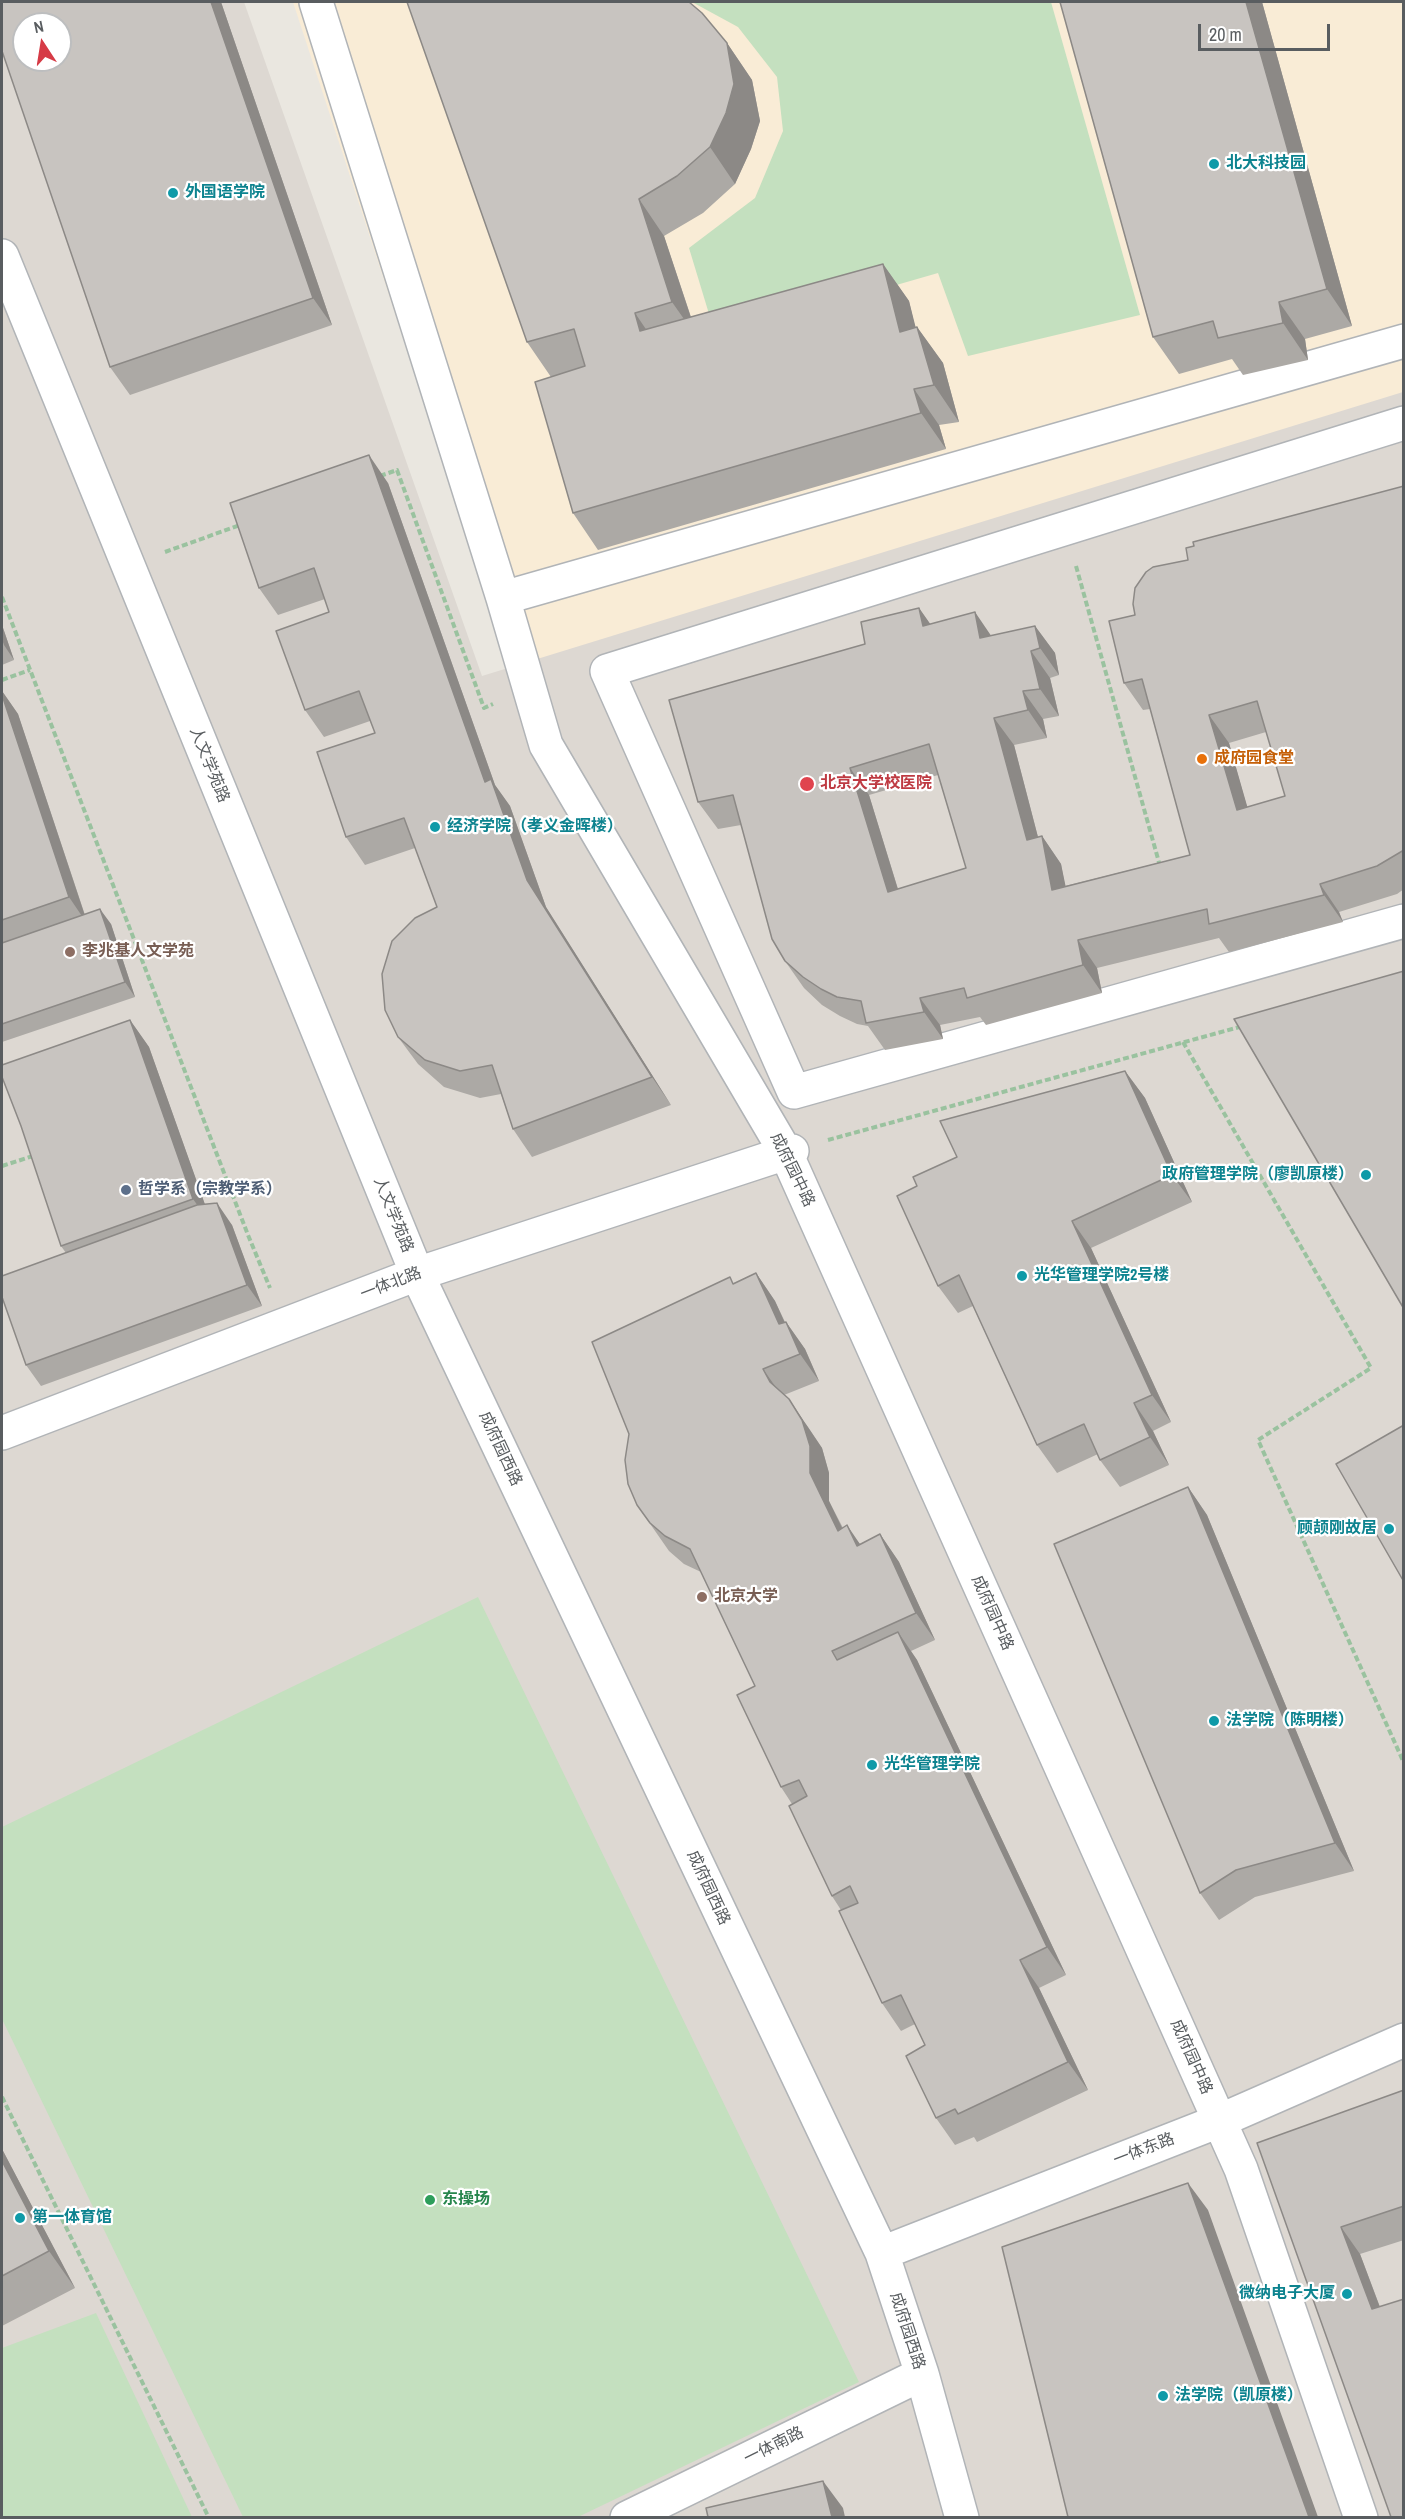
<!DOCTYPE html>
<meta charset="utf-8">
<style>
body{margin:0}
#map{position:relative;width:1405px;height:2519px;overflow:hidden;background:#eae7e0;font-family:"Archivo Narrow",sans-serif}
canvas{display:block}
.frame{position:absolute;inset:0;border:3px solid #595d60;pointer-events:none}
.north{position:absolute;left:12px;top:12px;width:60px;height:60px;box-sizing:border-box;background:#fff;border:2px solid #bdbebf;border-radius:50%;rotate:348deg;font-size:16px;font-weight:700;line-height:24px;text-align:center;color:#595d60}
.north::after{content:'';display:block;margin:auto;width:21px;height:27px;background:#d63b46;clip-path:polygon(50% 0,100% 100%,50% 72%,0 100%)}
.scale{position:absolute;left:1198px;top:24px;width:132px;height:27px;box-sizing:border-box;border:3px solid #595d60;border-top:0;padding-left:8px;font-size:18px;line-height:21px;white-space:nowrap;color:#595d60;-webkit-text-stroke:4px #fff;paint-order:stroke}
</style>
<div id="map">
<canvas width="1405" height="2519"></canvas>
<div class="frame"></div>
<div class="north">N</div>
<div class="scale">20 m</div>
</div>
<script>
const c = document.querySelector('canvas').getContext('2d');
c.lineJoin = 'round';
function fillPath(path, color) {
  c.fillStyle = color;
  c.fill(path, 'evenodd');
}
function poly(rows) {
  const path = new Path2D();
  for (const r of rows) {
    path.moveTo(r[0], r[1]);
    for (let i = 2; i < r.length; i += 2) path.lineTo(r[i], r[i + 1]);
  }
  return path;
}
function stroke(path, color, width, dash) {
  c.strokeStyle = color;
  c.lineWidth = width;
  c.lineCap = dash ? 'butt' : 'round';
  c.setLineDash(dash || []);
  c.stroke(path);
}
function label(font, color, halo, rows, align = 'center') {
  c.font = font + ' "Archivo Narrow","Noto Sans SC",sans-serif';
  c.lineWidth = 4.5;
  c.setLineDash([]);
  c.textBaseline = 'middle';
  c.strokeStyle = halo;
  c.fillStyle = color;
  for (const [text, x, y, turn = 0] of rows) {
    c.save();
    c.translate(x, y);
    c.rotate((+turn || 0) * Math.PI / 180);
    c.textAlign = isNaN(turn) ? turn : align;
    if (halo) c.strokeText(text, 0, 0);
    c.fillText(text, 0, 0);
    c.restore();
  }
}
fillPath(poly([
 [293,2,1403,2,1403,979,790,1139,498,628]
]), '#f9ecd6');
fillPath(poly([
 [2,2,244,2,482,676,1403,392,1403,2517,2,2517],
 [24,24,60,24,60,60,24,60]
]), '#ddd8d2');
fillPath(poly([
 [692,2,1051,2,1140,315,968,356,938,273,716,337,689,248,755,198,783,131,777,77,738,27],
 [478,1597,859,2382,578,2517,243,2517,2,2019,2,1827],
 [96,2313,192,2517,2,2517,2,2348]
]), '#c4e0bf');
const minor = poly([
 [316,2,503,598,546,745,786,1153,1241,2169,1361,2518],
 [2,256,417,1274,882,2253,922,2374,962,2518],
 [1404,423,607,671,794,1092,1404,921],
 [503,598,1404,341],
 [2,1433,417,1274,792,1151],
 [882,2253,1219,2121,1404,2040],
 [627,2518,922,2374]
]);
stroke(minor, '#b1b4b7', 36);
stroke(poly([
 [380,476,397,470,484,708,493,704],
 [165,552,240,525],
 [1076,566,1160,866],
 [2,597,248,1235,270,1288],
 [2,680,30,670],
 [1183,1042,1371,1368,1258,1440,1404,1763],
 [828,1140,1243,1026],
 [2,1166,33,1156],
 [2,2097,209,2518]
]), '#9ac29f', 4, [6, 3]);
stroke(minor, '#fff', 33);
fillPath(poly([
 [2,2,221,2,332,325,130,395,110,367],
 [1060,2,1262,2,1352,326,1305,339,1308,360,1243,375,1232,359,1179,374,1153,337],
 [727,43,752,80,760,121,751,149,735,184,703,213,664,236,691,317,883,264,909,301,915,327,917,327,943,363,959,422,939,425,946,449,598,550,573,513,551,377,527,342],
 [388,483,495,785,510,806,546,907,671,1105,532,1157,513,1129,501,1094,480,1098,444,1087,418,1064,398,1037,437,907,415,848,365,865,346,837,375,733,370,721,324,737,305,710,329,612,325,599,278,615,259,588],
 [1404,486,1404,889,1397,894,1339,912,1343,922,1229,952,1219,938,1097,968,1102,993,986,1025,980,1017,940,1025,943,1039,885,1050,868,1026,857,1024,840,1016,822,1005,804,988,785,961,741,825,718,829,698,802,865,644,919,608,930,624,991,636,1035,626,1055,653,1059,675,1050,678,1059,716,1043,719,1047,738,1014,745,1038,837,1042,836,1061,864,1065,886,1190,855,1150,709,1143,710,1124,683,1135,615,1188,560],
 [1266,732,1285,796,1247,807,1229,743],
 [938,775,966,868,898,889,869,795],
 [2,625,14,660,2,665],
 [2,691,18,714,85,915,111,924,135,997,2,1042],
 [130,1020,149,1047,205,1205,232,1225,262,1306,41,1386,26,1365,66,1253,61,1246],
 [1125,1071,1145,1098,1192,1202,1091,1248,1171,1422,1153,1431,1169,1465,1120,1487,1100,1460,1098,1454,1057,1473,1037,1445,973,1306,958,1313,938,1286,917,1186],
 [756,1273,775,1301,785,1322,786,1322,805,1349,819,1381,784,1395,808,1427,822,1448,829,1473,829,1501,843,1528,860,1544,880,1534,899,1562,935,1640,911,1651,917,1660,1066,1975,1039,1988,1088,2090,977,2142,974,2137,955,2145,936,2118,925,2045,915,2024,901,2031,882,2003,841,1910,832,1896,792,1804,781,1787,755,1686,701,1572,684,1564,669,1551,637,1505,734,1283],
 [1188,1487,1207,1515,1354,1871,1255,1897,1219,1920,1200,1893],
 [1404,2090,1404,2240,1360,2254,1380,2307,1404,2517,1257,2143],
 [2,2149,75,2288,2,2326]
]), '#aca9a5');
fillPath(poly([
 [211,2,221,2,332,325,313,298],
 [1246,2,1262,2,1352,326,1327,289],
 [727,43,752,80,760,121,751,149,735,184,710,147],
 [639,199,664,236,698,339,672,302],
 [883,264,909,301,926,368,900,332],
 [1279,302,1305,339,1308,360,1283,323],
 [635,313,660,350,640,331],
 [917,327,943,363,959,422,934,385],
 [914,389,939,425,946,449,921,413],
 [369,455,388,483,495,785,510,806,546,907,671,1105,652,1077,527,880,485,782],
 [919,608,938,635,923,626],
 [975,612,994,640,980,638],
 [2,625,14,660,4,645,2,639],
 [1035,626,1055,653,1059,675,1040,648],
 [1031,651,1050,678,1059,716,1040,689],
 [2,691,18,714,88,925,69,897,2,695],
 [1023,691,1043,719,1047,738,1028,710],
 [1209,715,1229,743,1256,837,1237,810],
 [994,718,1014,745,1046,868,1027,840],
 [850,768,869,795,907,919,888,892],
 [1042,836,1061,864,1072,917,1052,890],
 [1320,884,1339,912,1343,922,1324,895],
 [100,909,111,924,135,997,125,982],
 [1078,940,1097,968,1102,993,1083,965],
 [920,998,940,1025,943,1039,924,1012],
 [130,1020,149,1047,213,1227,193,1199],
 [1125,1071,1145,1098,1192,1202,1172,1175],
 [217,1203,232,1225,262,1306,247,1285],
 [1072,1221,1091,1248,1171,1422,1152,1395],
 [756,1273,775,1301,798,1352,779,1324],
 [786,1322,805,1349,819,1381,800,1354],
 [763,1369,782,1396,770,1382],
 [789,1399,822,1448,829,1473,829,1501,857,1559,838,1531,810,1473],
 [1134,1403,1153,1431,1169,1465,1150,1437],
 [1188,1487,1207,1515,1354,1871,1335,1843],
 [847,1525,866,1553,857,1546],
 [880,1534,899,1562,935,1640,916,1613],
 [898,1632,917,1660,1066,1975,1047,1947],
 [1020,1960,1039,1988,1088,2090,1068,2062],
 [2,2149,75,2288,49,2251,2,2161],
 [1188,2183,1208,2210,1318,2517,1309,2517],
 [1341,2227,1360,2254,1391,2337,1372,2309],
 [823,2481,843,2508,845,2517,832,2517]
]), '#8c8986');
const building = poly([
 [2,2,211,2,313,298,110,367,2,51,2,2],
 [24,24,60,24,60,60,24,60,24,24],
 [407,2,689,2,702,13,727,43,734,84,726,113,710,147,677,176,639,199,672,302,635,313,640,331,883,264,900,332,917,327,934,385,914,389,921,413,573,513,535,382,585,366,574,329,527,342,407,2],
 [1060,2,1246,2,1327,289,1279,302,1283,323,1218,338,1213,321,1153,337,1060,2],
 [369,455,485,782,491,779,527,880,652,1077,513,1129,492,1065,460,1071,425,1060,398,1037,385,1010,382,974,392,941,415,918,437,907,404,818,346,837,317,752,375,733,359,691,305,710,276,631,329,612,314,568,259,588,230,503,369,455],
 [1404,486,1404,850,1377,866,1320,884,1324,895,1209,924,1207,909,1078,940,1083,965,967,998,964,988,920,998,924,1012,866,1023,861,1001,837,997,821,989,803,977,785,961,772,939,733,795,698,802,669,700,865,644,861,622,919,608,923,626,975,612,980,638,1035,626,1040,648,1031,651,1040,689,1023,691,1028,710,994,718,1027,840,1042,836,1052,890,1190,855,1142,679,1124,683,1109,621,1135,615,1133,604,1135,588,1146,572,1153,567,1188,560,1186,548,1194,546,1193,542,1404,486],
 [1257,701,1285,796,1237,810,1209,715,1257,701],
 [929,744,966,868,888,892,850,768,929,744],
 [2,695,69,897,2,920,2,695],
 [100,909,125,982,2,1024,2,943,100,909],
 [1404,971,1404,1309,1234,1019,1404,971],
 [130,1020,193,1199,61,1246,21,1126,2,1077,2,1065,130,1020],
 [1125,1071,1172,1175,1072,1221,1152,1395,1134,1403,1150,1437,1100,1460,1084,1424,1037,1445,959,1275,938,1286,897,1196,917,1186,913,1177,957,1157,940,1121,1125,1071],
 [217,1203,247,1285,26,1365,2,1297,2,1276,197,1205,217,1203],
 [756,1273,779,1324,786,1322,800,1354,763,1369,770,1382,789,1399,802,1420,810,1446,810,1473,838,1531,847,1525,857,1546,880,1534,916,1613,832,1651,837,1660,898,1632,1047,1947,1020,1960,1068,2062,958,2114,955,2109,936,2118,906,2056,925,2045,901,1995,882,2003,839,1911,858,1903,850,1886,832,1896,789,1806,807,1796,799,1780,781,1787,737,1695,755,1686,690,1549,665,1536,650,1523,637,1505,628,1484,625,1460,629,1434,592,1342,730,1277,733,1284,756,1273],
 [1404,1425,1403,1495,1404,1582,1336,1464,1404,1425],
 [1188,1487,1335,1843,1236,1870,1200,1893,1054,1544,1188,1487],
 [1404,2090,1404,2206,1341,2227,1372,2309,1404,2299,1404,2517,1391,2517,1257,2143,1404,2090],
 [2,2161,49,2251,2,2276,2,2161],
 [1188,2183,1309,2517,1068,2517,1002,2247,1188,2183],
 [823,2481,832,2517,708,2517,706,2508,823,2481]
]);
fillPath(building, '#c8c4c0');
stroke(building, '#8c8986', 1.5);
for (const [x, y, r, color] of [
 [1214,164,6,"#0f9aa8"],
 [173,193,6,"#0f9aa8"],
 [1202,759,6,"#e8710a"],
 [807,784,8,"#e0444e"],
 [435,827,6,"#0f9aa8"],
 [70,952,6,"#8d6e63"],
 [1366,1175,6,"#0f9aa8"],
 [126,1190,6,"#5c6f8a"],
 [1022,1276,6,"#0f9aa8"],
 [1389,1529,6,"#0f9aa8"],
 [702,1597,6,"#8d6e63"],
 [1214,1721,6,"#0f9aa8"],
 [872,1765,6,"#0f9aa8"],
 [430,2200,6,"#2e9e5b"],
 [20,2218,6,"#0f9aa8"],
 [1347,2294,6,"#0f9aa8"],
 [1163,2396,6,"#0f9aa8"]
]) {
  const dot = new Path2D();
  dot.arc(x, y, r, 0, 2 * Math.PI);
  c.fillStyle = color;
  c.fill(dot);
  stroke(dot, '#fff', 2);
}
label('bold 16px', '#0d838f', '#fff', [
 ["北大科技园",1226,164],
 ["外国语学院",185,193],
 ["经济学院（孝义金晖楼）",447,827],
 ["政府管理学院（廖凯原楼）",1354,1175,"right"],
 ["光华管理学院2号楼",1034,1276],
 ["顾颉刚故居",1377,1529,"right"],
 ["法学院（陈明楼）",1226,1721],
 ["光华管理学院",884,1765],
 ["第一体育馆",32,2218],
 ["微纳电子大厦",1335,2294,"right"],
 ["法学院（凯原楼）",1175,2396]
], 'left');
label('bold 16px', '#c56008', '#fff', [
 ["成府园食堂",1214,759]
], 'left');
label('16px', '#595d60', '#fff', [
 ["人文学苑路",209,765,68],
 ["成府园中路",792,1170,64],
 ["人文学苑路",393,1215,68],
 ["一体北路",391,1284,-21],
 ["成府园西路",500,1449,65],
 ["成府园中路",992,1613,66],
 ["成府园西路",708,1888,65],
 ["成府园中路",1191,2057,66],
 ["一体东路",1144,2150,-21],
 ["成府园西路",907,2331,72],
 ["一体南路",774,2446,-26]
]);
label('bold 16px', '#be3a42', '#fff', [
 ["北京大学校医院",820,784]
], 'left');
label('bold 16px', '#785e54', '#fff', [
 ["李兆基人文学苑",82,952],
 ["北京大学",714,1597]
], 'left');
label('bold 16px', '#4e5e75', '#fff', [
 ["哲学系（宗教学系）",138,1190]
], 'left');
label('bold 16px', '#27864d', '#fff', [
 ["东操场",442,2200]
], 'left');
</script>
